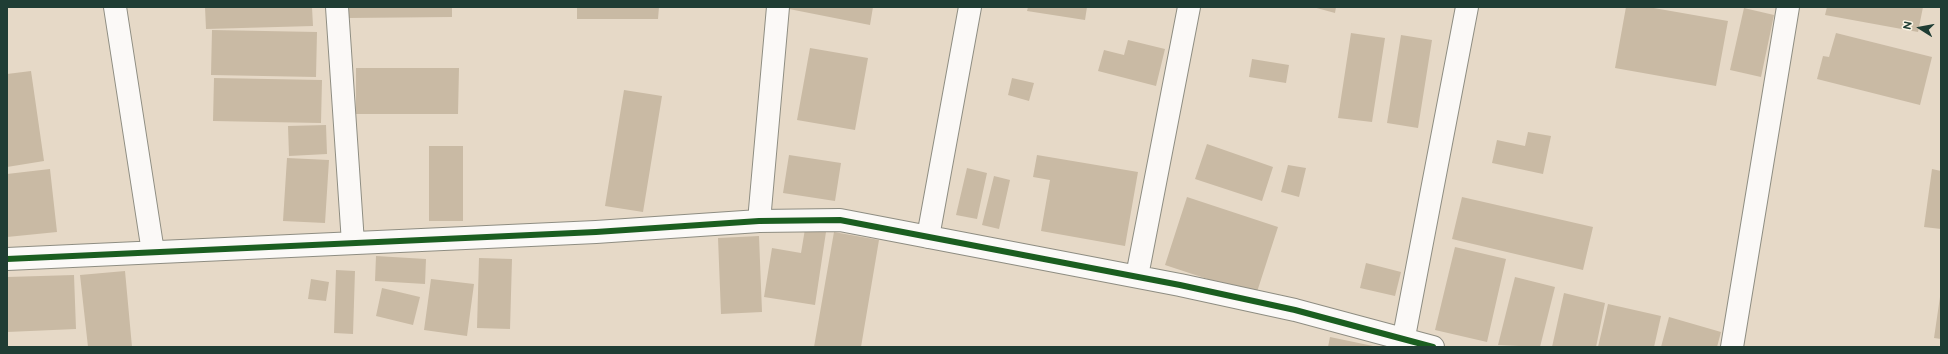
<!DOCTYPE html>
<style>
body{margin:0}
#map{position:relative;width:1948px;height:354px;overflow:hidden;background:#e6d9c7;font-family:"Balsamiq Sans",sans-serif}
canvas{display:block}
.frame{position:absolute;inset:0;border:8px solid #1f3d34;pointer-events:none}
.north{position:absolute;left:1900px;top:8px;width:40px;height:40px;-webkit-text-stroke:3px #fcf5e5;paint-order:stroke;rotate:281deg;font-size:11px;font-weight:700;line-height:16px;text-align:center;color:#1f3d34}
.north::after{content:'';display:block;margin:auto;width:14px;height:18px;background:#1f3d34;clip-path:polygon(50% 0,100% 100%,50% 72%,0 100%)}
</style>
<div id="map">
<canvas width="1948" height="354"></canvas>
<div class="frame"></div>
<div class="north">N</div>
</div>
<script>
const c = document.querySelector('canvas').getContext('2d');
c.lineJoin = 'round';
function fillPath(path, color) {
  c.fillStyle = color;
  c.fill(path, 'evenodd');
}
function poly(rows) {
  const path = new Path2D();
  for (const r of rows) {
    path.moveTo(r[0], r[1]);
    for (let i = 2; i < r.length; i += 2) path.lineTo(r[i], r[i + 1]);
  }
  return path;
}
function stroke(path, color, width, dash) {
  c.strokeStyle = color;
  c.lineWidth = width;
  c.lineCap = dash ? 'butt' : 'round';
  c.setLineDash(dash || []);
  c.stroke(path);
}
fillPath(poly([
 [205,7,312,7,313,26,206,29],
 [347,7,452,7,452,17,347,18],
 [577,7,659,7,658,19,577,19],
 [785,7,873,7,870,25,784,8],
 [1028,7,1087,7,1085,20,1027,11],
 [1313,7,1336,7,1335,13],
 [1626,7,1648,7,1728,21,1716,86,1615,68],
 [1827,7,1923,7,1918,32,1825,15],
 [1744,8,1774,15,1761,77,1730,70],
 [212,30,317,32,316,77,211,75],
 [1351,33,1385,38,1372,122,1338,118],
 [1836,33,1932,57,1920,105,1817,79,1823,56,1829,57],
 [1401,35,1432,40,1418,128,1387,123],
 [1128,40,1165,49,1156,86,1098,71,1104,50,1124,55],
 [810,48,868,58,855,130,797,120],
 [1252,59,1289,65,1286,83,1249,77],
 [356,68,459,68,458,114,356,114],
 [31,71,44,161,7,167,7,74],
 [214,78,322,80,321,123,213,121],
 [1012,78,1034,83,1029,101,1008,95],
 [624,90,662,96,643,212,605,206],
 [326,125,327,154,289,156,288,126],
 [1528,132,1551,136,1543,174,1492,163,1497,140,1525,146],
 [1207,144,1273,167,1262,201,1195,179],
 [429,146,463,146,463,221,429,221],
 [789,155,841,163,835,201,783,193],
 [1037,155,1138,172,1125,246,1041,231,1050,180,1033,177],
 [287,158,329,160,325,223,283,221],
 [1288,165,1306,168,1299,197,1281,192],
 [967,168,987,173,977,219,956,215],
 [50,169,57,232,7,237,7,174],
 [1932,169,1941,171,1941,229,1924,227],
 [994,176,1010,180,999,229,982,225],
 [1187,197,1278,227,1256,295,1165,265],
 [1462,197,1593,227,1583,270,1452,239],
 [805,229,826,232,815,305,764,297,772,248,801,253],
 [834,232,879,240,861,347,814,347],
 [759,236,762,312,721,314,718,238],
 [1455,247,1506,259,1487,342,1435,330],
 [376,256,426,259,425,284,375,281],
 [479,258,512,259,510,329,477,328],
 [1366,263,1401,272,1395,296,1360,288],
 [336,270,355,271,353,334,334,333],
 [125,271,132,347,88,347,80,275],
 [74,275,76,329,7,332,7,277],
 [1515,277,1555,287,1540,347,1498,345],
 [311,279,329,282,326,301,308,299],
 [431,279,474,284,467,336,424,330],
 [382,288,420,297,413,325,376,316],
 [1564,293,1605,303,1596,347,1552,347],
 [1940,297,1941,297,1941,339,1934,338],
 [1608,304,1661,316,1654,347,1598,347],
 [1669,317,1721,332,1717,347,1661,347],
 [1330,337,1373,346,1373,347,1328,347]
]), '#c9baa4');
const minor = poly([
 [115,7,153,252],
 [337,7,353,243],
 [759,221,778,7],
 [928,237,970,7],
 [7,259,596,232,759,221,840,220,1180,285,1295,310,1433,347],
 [1137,276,1189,7],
 [1402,347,1467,7],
 [1732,347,1788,7]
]);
stroke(minor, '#8e8d82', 24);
stroke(minor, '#fbf9f7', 22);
stroke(poly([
 [7,259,596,232,759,221,840,220,1180,285,1295,310,1433,347]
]), '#1b5e20', 6);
</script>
